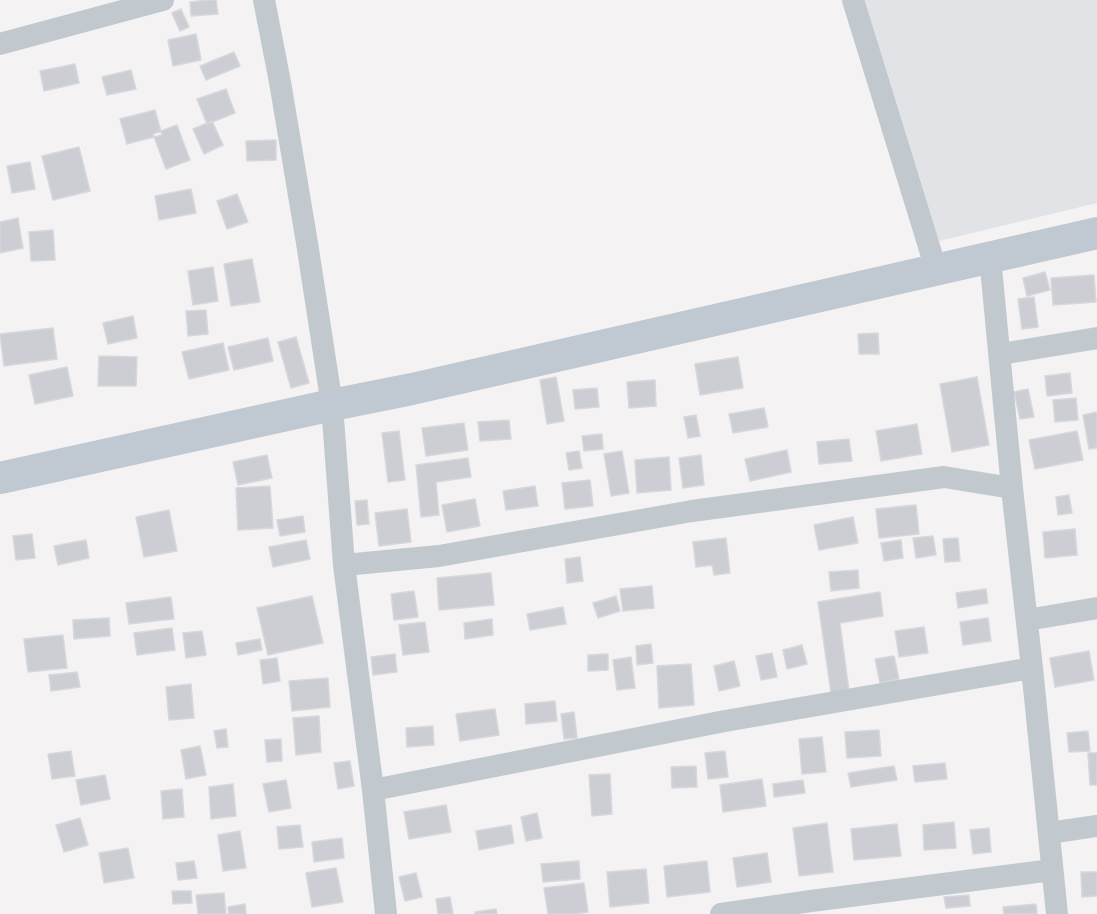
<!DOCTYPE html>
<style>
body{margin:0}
canvas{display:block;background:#f4f2f2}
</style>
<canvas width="1097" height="914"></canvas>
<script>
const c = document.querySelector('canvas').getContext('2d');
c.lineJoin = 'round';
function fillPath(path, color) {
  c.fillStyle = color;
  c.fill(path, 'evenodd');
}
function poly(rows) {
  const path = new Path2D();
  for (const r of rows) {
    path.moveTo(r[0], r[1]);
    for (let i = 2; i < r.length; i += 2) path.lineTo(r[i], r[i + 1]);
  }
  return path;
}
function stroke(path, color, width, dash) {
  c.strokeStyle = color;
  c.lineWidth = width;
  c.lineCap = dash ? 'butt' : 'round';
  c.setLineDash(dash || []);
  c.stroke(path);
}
fillPath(poly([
 [859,0,1097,0,1097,203,939,241,912,170]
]), '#e1e3e6');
const building = poly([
 [207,0,216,0,218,14,191,16,190,2,207,0],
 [181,9,189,27,180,31,172,13,181,9],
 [196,34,201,60,173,66,168,40,196,34],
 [234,52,240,66,206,80,200,66,234,52],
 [75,64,79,83,44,91,40,71,75,64],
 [131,70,136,89,107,95,102,77,131,70],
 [226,89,235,113,207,124,197,99,226,89],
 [155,110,162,135,127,144,120,119,155,110],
 [212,121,223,145,204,154,193,129,212,121],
 [177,125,190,160,166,169,153,134,177,125],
 [276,140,276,160,247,161,246,141,276,140],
 [79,147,90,191,53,200,42,156,79,147],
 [30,162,35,189,12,193,7,166,30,162],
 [191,189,196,213,159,220,155,196,191,189],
 [237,194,248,222,227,229,217,201,237,194],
 [18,218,23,248,0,253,0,222,18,218],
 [53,230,55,260,31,261,29,232,53,230],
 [252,259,260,302,231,306,224,264,252,259],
 [213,267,218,301,193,305,188,271,213,267],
 [1045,272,1050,290,1027,296,1023,278,1045,272],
 [1094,275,1096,302,1053,305,1051,278,1094,275],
 [1034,297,1038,327,1022,329,1018,299,1034,297],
 [206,310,208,334,188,336,186,311,206,310],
 [133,316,137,338,108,344,103,323,133,316],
 [53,328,57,359,4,366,0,334,53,328],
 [878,333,879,354,859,354,858,334,878,333],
 [296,337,309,383,291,388,278,342,296,337],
 [268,338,273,361,234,370,228,347,268,338],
 [223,343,229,370,189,379,182,352,223,343],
 [99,356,137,357,136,386,98,386,99,356],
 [738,357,743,388,700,395,695,364,738,357],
 [67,367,73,396,35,404,29,375,67,367],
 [1070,373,1072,393,1047,396,1045,376,1070,373],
 [556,377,564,421,547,424,540,380,556,377],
 [977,377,989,445,952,452,940,384,977,377],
 [655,380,656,406,629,408,627,382,655,380],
 [597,388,599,407,575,409,573,390,597,388],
 [1028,389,1034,417,1020,419,1014,392,1028,389],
 [1076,398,1078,420,1055,422,1053,400,1076,398],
 [764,408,768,427,733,433,729,414,764,408],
 [1097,412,1097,448,1089,449,1083,415,1097,412],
 [696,415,700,436,688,438,684,417,696,415],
 [509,420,511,439,480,441,478,422,509,420],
 [464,423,468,450,426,456,422,428,464,423],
 [917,424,922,454,881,461,876,431,917,424],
 [399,431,405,480,388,482,382,433,399,431],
 [1077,431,1083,460,1035,469,1029,440,1077,431],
 [602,434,603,449,584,451,582,436,602,434],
 [849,439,852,461,819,464,817,442,849,439],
 [787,450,791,472,750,481,745,459,787,450],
 [579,451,582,468,569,470,566,453,579,451],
 [622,451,629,493,611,496,604,454,622,451],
 [267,455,272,478,238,485,233,462,267,455],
 [701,455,704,485,683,488,679,458,701,455],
 [669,457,671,490,637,493,635,460,669,457],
 [468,458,471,477,436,482,439,515,421,517,416,465,468,458],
 [590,480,593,506,565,509,562,483,590,480],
 [270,486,273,528,238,530,236,488,270,486],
 [535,486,538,506,506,510,503,491,535,486],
 [1069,495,1072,513,1058,515,1056,497,1069,495],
 [475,499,480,526,447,532,442,505,475,499],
 [367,500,369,524,357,525,355,501,367,500],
 [916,505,919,534,879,538,876,509,916,505],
 [407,509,411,542,379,546,375,513,407,509],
 [169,510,177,551,144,557,136,517,169,510],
 [303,516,305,532,280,536,277,520,303,516],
 [853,517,858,543,819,550,814,525,853,517],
 [1075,529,1077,555,1045,558,1043,532,1075,529],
 [32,534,35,558,16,560,13,536,32,534],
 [933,536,936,555,916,558,913,538,933,536],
 [726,538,730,573,714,575,712,565,696,567,693,542,726,538],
 [958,538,960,561,945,562,943,539,958,538],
 [86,540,89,558,58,565,54,546,86,540],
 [306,540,310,559,273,567,269,547,306,540],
 [901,540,903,558,884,561,881,543,901,540],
 [580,557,583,581,567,583,565,559,580,557],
 [858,570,859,588,831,591,829,572,858,570],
 [491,573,494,605,439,610,437,578,491,573],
 [652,586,654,608,623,611,620,589,652,586],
 [986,589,988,603,958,608,956,593,986,589],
 [414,591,418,617,394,620,391,594,414,591],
 [880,592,883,616,840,623,849,691,831,693,818,602,880,592],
 [312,596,323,643,268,655,257,608,312,596],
 [616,596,620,611,598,618,593,603,616,596],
 [171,597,174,619,129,624,126,603,171,597],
 [563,607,566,624,530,630,527,614,563,607],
 [109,618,110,636,74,639,73,620,109,618],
 [988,618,991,641,963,645,960,622,988,618],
 [492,619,493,635,465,639,464,623,492,619],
 [425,622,429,652,403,655,399,625,425,622],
 [924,627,928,653,899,657,895,631,924,627],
 [172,628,175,650,137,655,134,633,172,628],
 [202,631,206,655,186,658,183,633,202,631],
 [63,635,67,668,28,672,24,639,63,635],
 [260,639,262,650,238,655,236,643,260,639],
 [651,644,653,663,637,665,636,646,651,644],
 [802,645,807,664,787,669,783,650,802,645],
 [1089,651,1094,680,1055,687,1050,658,1089,651],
 [772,653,777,677,761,680,756,656,772,653],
 [395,654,397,672,373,675,371,657,395,654],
 [608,654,608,670,588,671,588,655,608,654],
 [894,656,899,679,880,683,875,659,894,656],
 [631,657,635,688,617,690,613,660,631,657],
 [277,658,280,681,263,684,260,660,277,658],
 [734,661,740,686,719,691,714,666,734,661],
 [691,664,694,705,659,708,657,666,691,664],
 [77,672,80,687,51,691,49,675,77,672],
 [328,678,330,707,292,711,289,681,328,678],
 [191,684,194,718,169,720,166,687,191,684],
 [555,701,557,721,526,724,525,704,555,701],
 [495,709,499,735,460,741,456,714,495,709],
 [574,712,577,738,564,739,561,714,574,712],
 [319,716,321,752,296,755,293,718,319,716],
 [433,726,434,745,407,747,406,728,433,726],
 [226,729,228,747,217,748,214,731,226,729],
 [879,730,881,756,847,758,845,732,879,730],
 [1088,731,1090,751,1069,752,1067,733,1088,731],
 [822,737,826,772,802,774,799,739,822,737],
 [281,739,282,761,267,762,265,740,281,739],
 [200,746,206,775,186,779,181,750,200,746],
 [71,751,75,776,52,779,48,754,71,751],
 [725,751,728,777,708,779,705,753,725,751],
 [1088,753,1097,753,1097,785,1090,785,1088,753],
 [350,761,354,786,338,789,334,763,350,761],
 [945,763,947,779,915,782,913,766,945,763],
 [696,766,697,787,672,788,671,767,696,766],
 [894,766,897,780,851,787,848,773,894,766],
 [610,774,612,814,592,816,589,775,610,774],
 [105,775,110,799,81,805,76,780,105,775],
 [762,779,766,806,723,812,720,785,762,779],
 [286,780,291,808,269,812,263,784,286,780],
 [803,780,805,793,774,797,773,784,803,780],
 [233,784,236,816,211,819,209,787,233,784],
 [182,789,184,817,163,819,161,791,182,789],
 [446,805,451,832,409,839,404,812,446,805],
 [537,813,542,838,526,841,521,817,537,813],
 [80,818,88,845,64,852,56,825,80,818],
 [954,822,956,848,924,850,923,825,954,822],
 [827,823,833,872,799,876,793,828,827,823],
 [897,824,901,856,854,860,851,829,897,824],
 [300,825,303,847,279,849,277,827,300,825],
 [511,825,514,843,479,850,476,831,511,825],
 [989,828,991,852,973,854,970,830,989,828],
 [240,831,246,868,223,871,218,835,240,831],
 [342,838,344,858,314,862,312,842,342,838],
 [128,848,134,878,104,883,99,853,128,848],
 [767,853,771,882,737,887,733,858,767,853],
 [194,861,197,878,178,880,176,863,194,861],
 [579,861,580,879,543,882,541,864,579,861],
 [707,861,710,892,667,897,664,866,707,861],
 [336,868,343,902,312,907,306,873,336,868],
 [646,869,649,903,610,907,607,872,646,869],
 [1081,872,1097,872,1097,896,1082,897,1081,872],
 [416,873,422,897,405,901,399,877,416,873],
 [584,883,588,912,575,914,548,914,544,888,584,883],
 [172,891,191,891,192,903,173,904,172,891],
 [224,893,226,914,198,914,196,895,224,893],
 [969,895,970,906,946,908,944,897,969,895],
 [450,897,453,914,438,914,436,899,450,897],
 [245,904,246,914,229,914,228,907,245,904],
 [1036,904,1037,914,1004,914,1003,907,1036,904],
 [496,909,497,914,475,914,475,912,496,909]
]);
fillPath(building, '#ccced4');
stroke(building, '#d6d8dd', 1.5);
stroke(poly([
 [264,0,280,82,307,243,332,405,344,565,373,790,386,914],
 [853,0,936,269],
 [0,44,163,0],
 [990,257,1012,488,1032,668,1057,914],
 [1001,354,1097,338],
 [344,565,439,556,692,511,944,477,1012,488],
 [1027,620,1097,608],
 [373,790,725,721,1032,668],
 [1049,833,1097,826],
 [721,914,811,901,1052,870]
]), '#c1c9cf', 22);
stroke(poly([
 [0,478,332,405,412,389,1097,233]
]), '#c0c8d1', 32);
</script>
